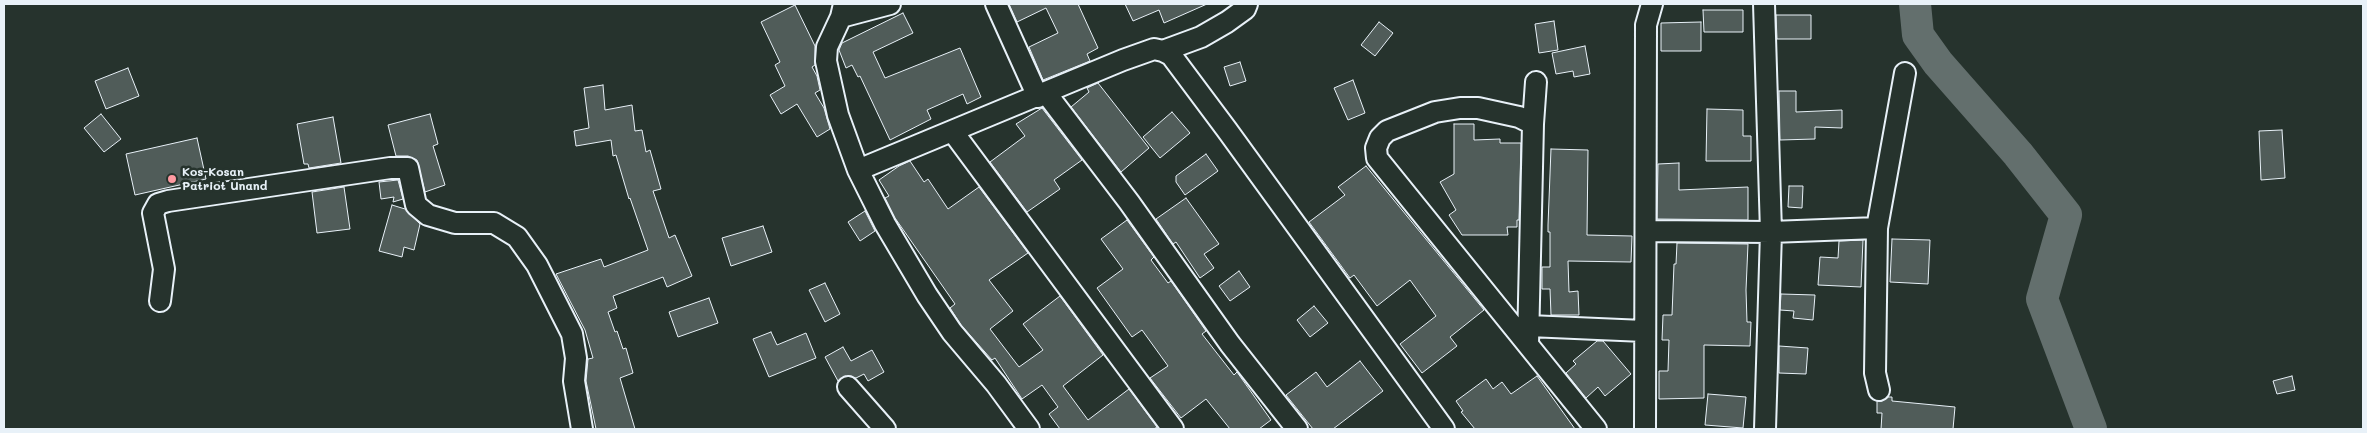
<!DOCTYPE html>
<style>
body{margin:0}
#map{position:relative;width:2367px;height:433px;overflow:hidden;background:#26332d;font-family:Mali,sans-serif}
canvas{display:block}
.frame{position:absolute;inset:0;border:5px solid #e8f1f8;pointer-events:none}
</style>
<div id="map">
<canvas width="2367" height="433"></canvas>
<div class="frame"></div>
</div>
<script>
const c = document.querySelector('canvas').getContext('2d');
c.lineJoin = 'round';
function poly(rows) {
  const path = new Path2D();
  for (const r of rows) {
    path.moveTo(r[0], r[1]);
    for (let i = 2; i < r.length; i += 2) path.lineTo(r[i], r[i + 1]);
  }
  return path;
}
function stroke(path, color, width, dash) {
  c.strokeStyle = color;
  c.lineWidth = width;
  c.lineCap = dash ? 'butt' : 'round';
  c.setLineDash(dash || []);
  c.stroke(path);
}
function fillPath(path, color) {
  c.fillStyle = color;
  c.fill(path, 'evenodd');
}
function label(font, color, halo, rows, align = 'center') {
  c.font = font + ' Mali,sans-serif';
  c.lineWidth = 5;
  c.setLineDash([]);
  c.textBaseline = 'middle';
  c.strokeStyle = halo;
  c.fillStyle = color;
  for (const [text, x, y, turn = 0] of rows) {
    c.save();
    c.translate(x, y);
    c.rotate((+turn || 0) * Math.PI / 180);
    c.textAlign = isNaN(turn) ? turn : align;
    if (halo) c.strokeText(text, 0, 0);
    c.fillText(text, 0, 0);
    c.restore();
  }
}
stroke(poly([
 [1915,4,1918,35,1938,63,2018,154,2066,215,2042,299,2091,429]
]), '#636f6d', 32);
const building = poly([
 [1009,4,1078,4,1098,48,1087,54,1090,61,1043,80,1029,47,1058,33,1046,8,1017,22,1009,4],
 [1125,4,1207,4,1164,23,1159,10,1133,21,1125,4],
 [795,5,815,46,815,65,812,67,817,76,820,90,815,93,824,108,830,129,817,137,797,104,781,114,770,95,785,86,775,65,780,62,761,22,795,5],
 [1703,10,1743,10,1743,32,1704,32,1703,10],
 [903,13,913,33,873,52,885,78,960,48,981,97,967,104,963,94,927,110,931,119,890,140,860,76,858,77,852,65,846,68,839,50,842,43,903,13],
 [1776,15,1811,15,1811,39,1777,39,1776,15],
 [1554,21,1558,50,1539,53,1535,24,1554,21],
 [1379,22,1393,33,1375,56,1361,45,1379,22],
 [1701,22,1701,51,1661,51,1661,23,1701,22],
 [1585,46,1590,74,1574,77,1573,71,1556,74,1552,53,1585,46],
 [1240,62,1246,81,1230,86,1224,67,1240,62],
 [128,68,139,96,106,109,95,81,128,68],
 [1353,80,1365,113,1348,120,1334,88,1353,80],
 [1098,83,1149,148,1121,172,1071,107,1089,92,1087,88,1098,83],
 [603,85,605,110,632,105,635,131,642,130,646,152,650,150,661,189,653,191,669,238,675,235,692,276,667,287,663,277,613,296,617,308,608,312,615,332,617,331,623,349,626,348,633,373,620,378,635,429,596,429,586,381,588,359,593,358,585,330,556,274,601,259,604,267,648,250,630,198,629,199,616,155,613,156,611,140,576,146,574,131,589,128,584,88,603,85],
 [1779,91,1796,91,1796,112,1842,110,1842,128,1815,127,1815,139,1780,140,1779,91],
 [1042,108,1082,160,1054,180,1060,189,1027,212,990,162,1025,136,1016,124,1042,108],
 [1707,109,1743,110,1743,136,1751,136,1751,161,1706,161,1707,109],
 [1172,112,1190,133,1160,158,1143,137,1172,112],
 [101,114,121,139,104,152,84,128,101,114],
 [430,114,438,144,433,146,445,185,425,192,417,160,408,156,396,156,388,125,430,114],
 [333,117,341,163,309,168,308,164,304,164,297,124,333,117],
 [1454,124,1474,124,1474,140,1500,139,1500,143,1521,143,1519,220,1517,220,1517,227,1507,227,1508,235,1462,235,1449,215,1456,210,1440,182,1454,174,1454,124],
 [2282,130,2285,178,2261,180,2259,131,2282,130],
 [197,138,206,179,135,195,126,154,197,138],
 [1551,149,1588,150,1587,235,1632,236,1631,262,1568,261,1569,292,1578,291,1579,315,1551,315,1550,289,1542,289,1542,267,1550,267,1550,232,1548,232,1548,225,1551,149],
 [1206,154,1218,171,1185,195,1176,182,1176,176,1206,154],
 [910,161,924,182,928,179,948,209,979,187,1028,253,989,280,1013,311,990,329,1019,367,1043,350,1023,324,1060,296,1103,355,1063,386,1088,420,1129,389,1157,427,1154,429,1060,429,1049,414,1058,407,1042,385,1022,399,995,358,992,360,961,325,950,308,955,304,895,218,885,198,889,196,879,180,899,166,910,161],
 [1679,163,1679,190,1748,187,1748,220,1657,219,1658,164,1679,163],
 [1366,166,1484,310,1450,337,1457,346,1422,373,1400,344,1436,316,1410,280,1377,306,1354,275,1350,278,1309,222,1345,195,1338,187,1366,166],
 [398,180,403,199,393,202,394,197,381,199,379,182,398,180],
 [1789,186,1803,186,1802,208,1788,207,1789,186],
 [344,187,350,229,317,233,312,192,344,187],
 [1186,198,1219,244,1204,254,1214,268,1200,278,1176,242,1173,244,1156,219,1186,198],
 [392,205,405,209,420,224,414,250,404,247,402,257,379,251,392,205],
 [865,211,875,231,860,241,848,222,865,211],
 [1127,220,1154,257,1151,260,1168,283,1171,281,1206,331,1202,334,1234,375,1237,372,1271,420,1259,429,1230,429,1206,399,1181,418,1150,378,1168,366,1142,330,1132,337,1097,288,1123,269,1101,239,1127,220],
 [763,226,772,252,731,266,722,238,763,226],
 [1892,239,1930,240,1928,284,1890,282,1892,239],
 [1863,240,1861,287,1818,285,1820,257,1838,258,1839,241,1863,240],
 [1677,243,1748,244,1746,290,1747,322,1751,322,1750,346,1704,345,1704,398,1659,399,1659,371,1668,371,1669,340,1662,340,1663,315,1672,315,1674,264,1676,264,1677,243],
 [1239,271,1250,287,1230,301,1219,286,1239,271],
 [825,283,840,314,825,322,809,290,825,283],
 [1781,294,1815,295,1813,320,1793,318,1794,311,1780,310,1781,294],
 [709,298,718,323,678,337,669,312,709,298],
 [1314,306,1328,323,1310,337,1297,320,1314,306],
 [771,332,777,345,806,333,816,358,769,377,753,339,771,332],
 [1597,341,1603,341,1631,374,1605,396,1598,387,1586,398,1566,373,1576,364,1573,361,1597,341],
 [1779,346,1808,348,1806,374,1779,373,1779,346],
 [843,347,851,361,872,350,884,372,868,381,864,374,856,378,845,376,838,381,825,357,843,347],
 [1360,361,1383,391,1333,429,1313,429,1286,395,1316,372,1327,387,1360,361],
 [1537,376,1575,429,1475,429,1461,412,1463,411,1456,401,1486,379,1493,389,1502,382,1511,394,1537,376],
 [2292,376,2295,390,2277,394,2273,381,2292,376],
 [1708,394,1746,397,1743,428,1705,425,1708,394],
 [1888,397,1892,397,1892,401,1955,407,1953,429,1881,429,1882,413,1877,413,1877,401,1882,401,1888,397]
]);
fillPath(building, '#505c59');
stroke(building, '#e8f1f8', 1);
const minor = poly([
 [844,4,841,17,827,47,826,61,838,115,858,170,885,224,927,295,952,332,996,384,1029,429],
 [996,4,1038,97],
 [1764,4,1771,232,1765,429],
 [841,17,890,4],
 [1163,51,1201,37,1227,22,1245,9,1247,4],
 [1046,93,1129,202,1230,344,1297,429],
 [1533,124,1519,117,1478,108,1460,108,1435,112,1387,131,1380,138,1376,148,1377,158,1596,429],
 [953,132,1173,429],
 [858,170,1123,60,1154,49,1163,51,1171,55,1227,130,1444,429],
 [1877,228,1875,373,1879,390],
 [1646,231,1771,232,1877,228,1905,73],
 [160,301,164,269,153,213,158,204,168,201,390,168,408,168,416,205,428,215,455,223,494,223,517,237,537,265,572,334,576,358,574,381,582,429],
 [1529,326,1644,331],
 [1528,344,1533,124,1536,82],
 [848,387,885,429],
 [1645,429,1646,25,1652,4]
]);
stroke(minor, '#e8f1f8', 24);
stroke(minor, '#26332d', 20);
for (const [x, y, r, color] of [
 [172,179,5,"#ff9aa2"]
]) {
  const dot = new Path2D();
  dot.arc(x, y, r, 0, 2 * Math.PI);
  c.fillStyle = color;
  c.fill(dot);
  stroke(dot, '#26332d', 2);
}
label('bold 12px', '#e8f1f8', '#26332d', [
 ["Kos-Kosan",182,172],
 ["Patriot Unand",182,186]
], 'left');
</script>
